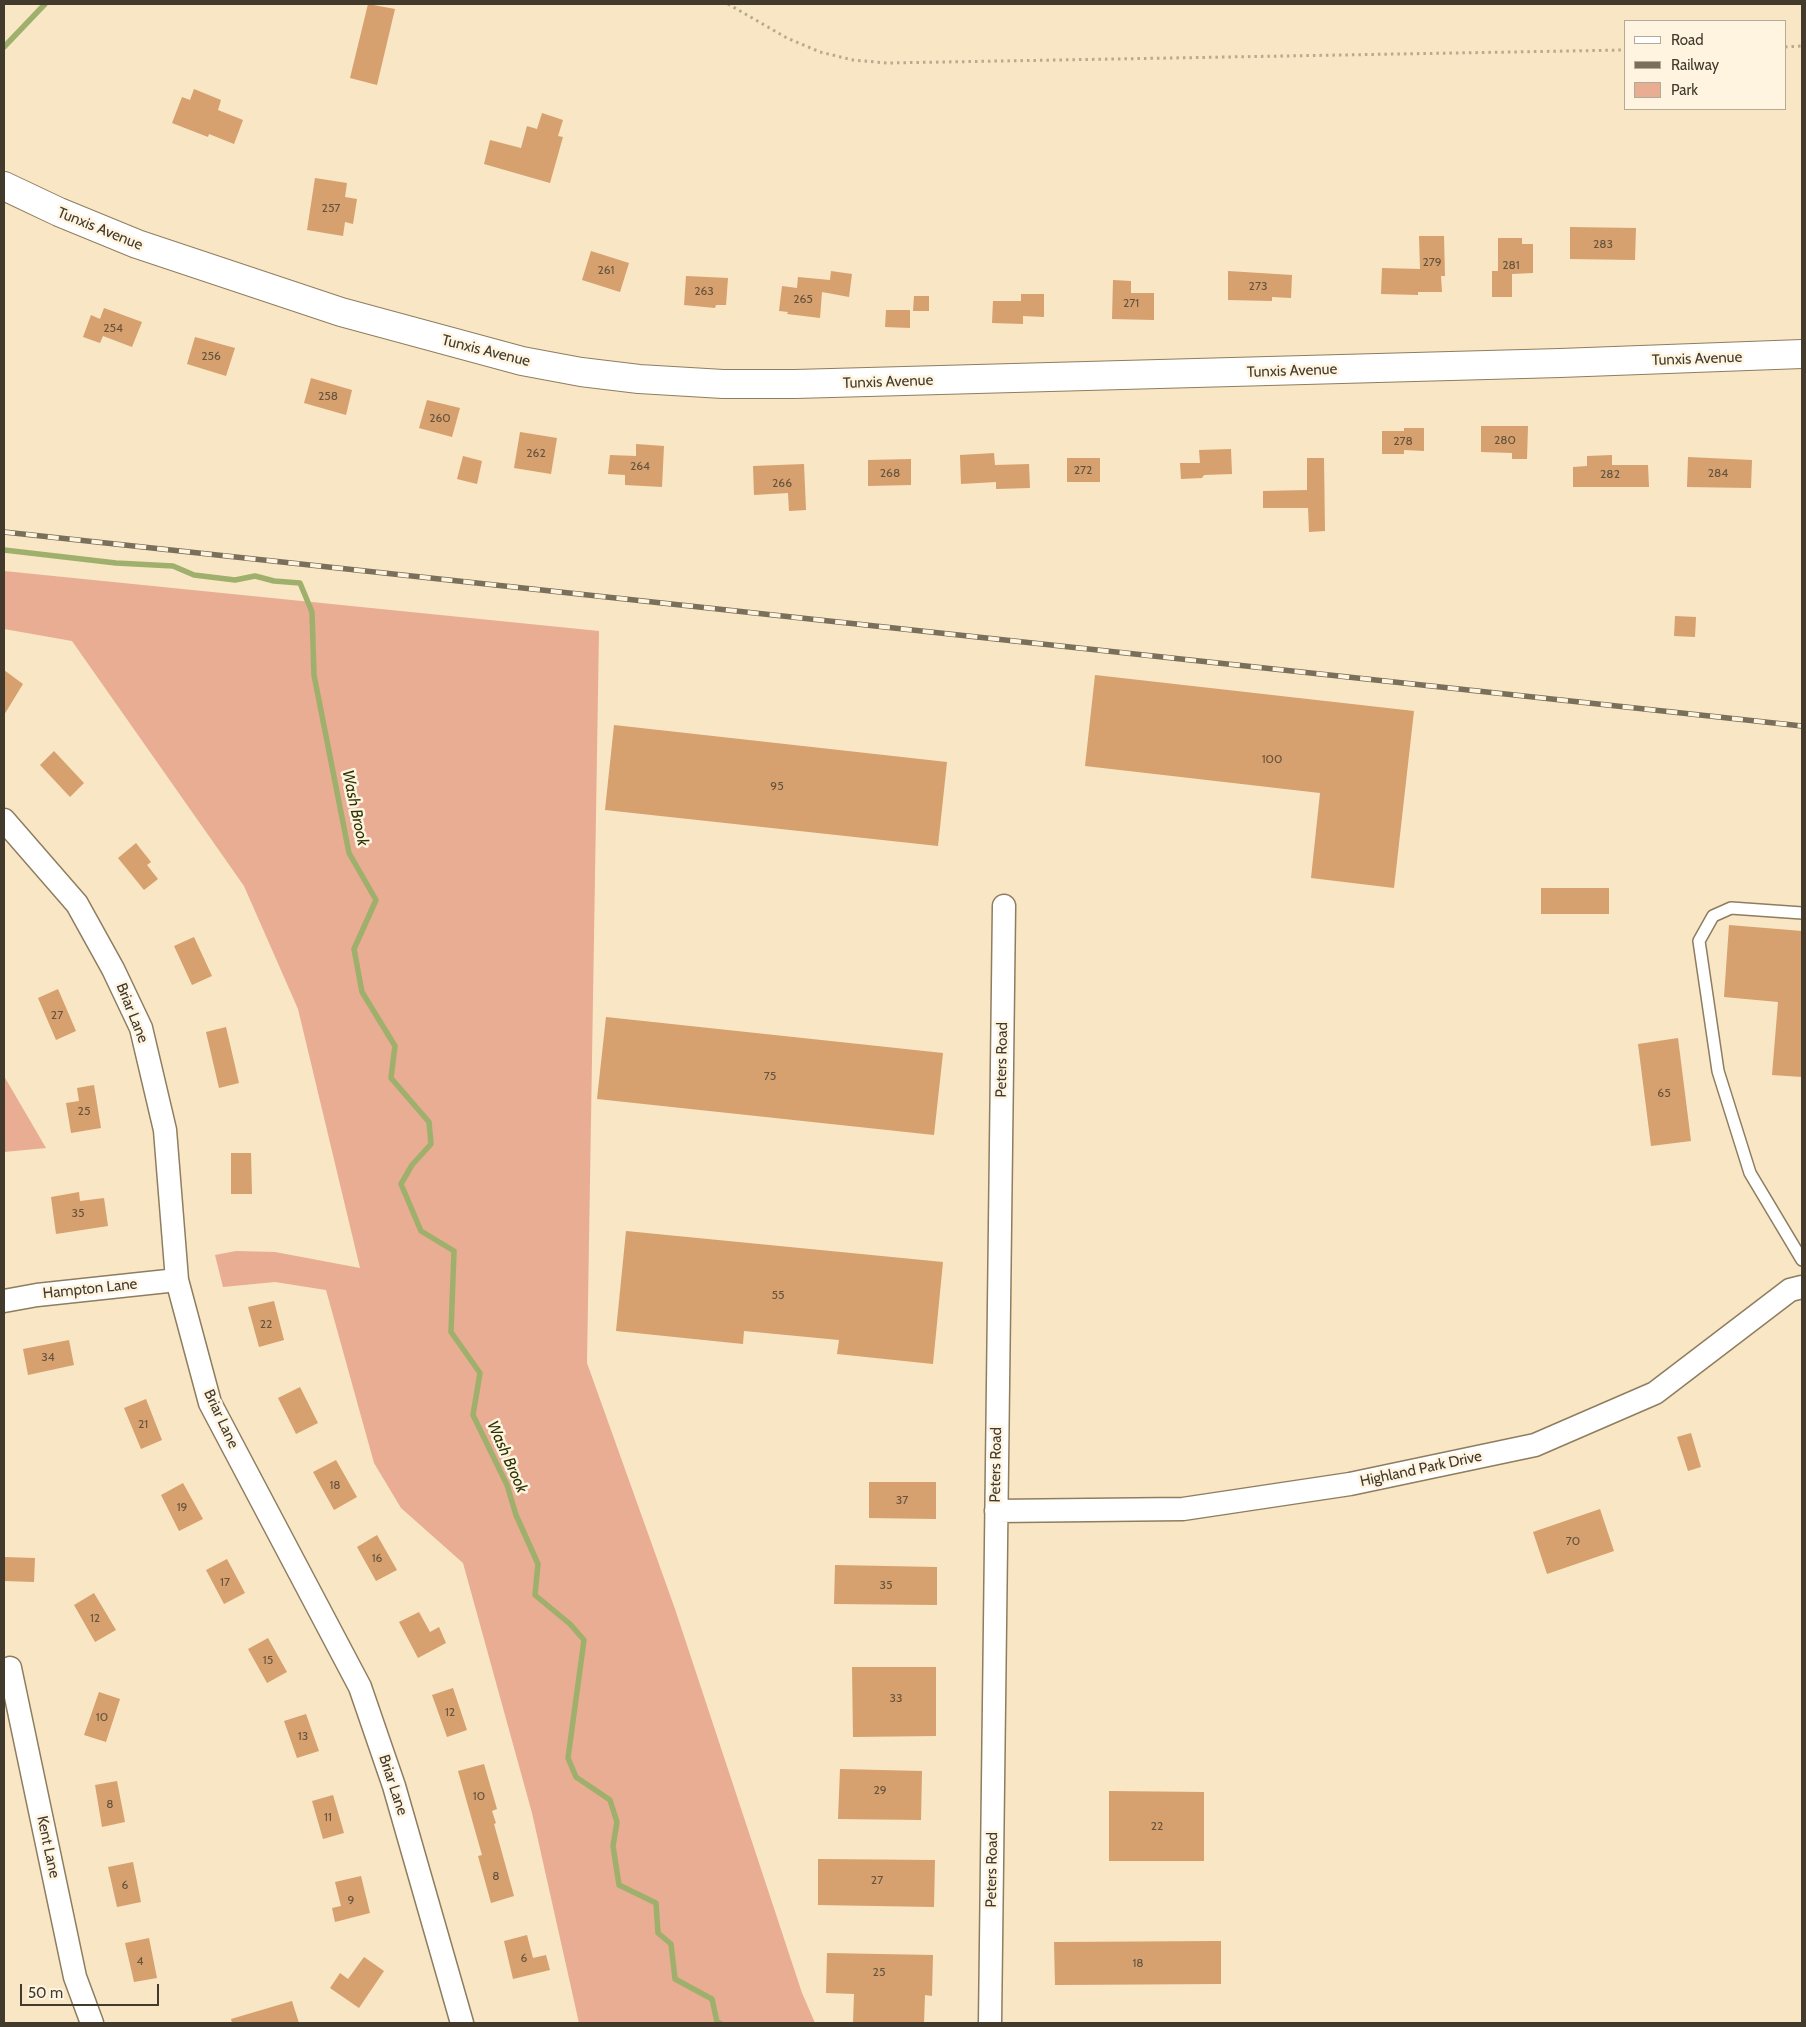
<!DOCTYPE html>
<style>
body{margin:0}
#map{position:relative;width:1806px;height:2027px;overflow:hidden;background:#f8e6c4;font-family:Cabin,sans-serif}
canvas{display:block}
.frame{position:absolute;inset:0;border:5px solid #413a2d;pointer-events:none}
.legend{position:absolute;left:1624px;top:20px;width:162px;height:90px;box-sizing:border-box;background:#fff4e0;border:1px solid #b3aa98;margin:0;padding:6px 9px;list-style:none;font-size:15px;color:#413a2d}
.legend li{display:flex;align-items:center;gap:10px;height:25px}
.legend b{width:25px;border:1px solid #b3aa98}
.scale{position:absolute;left:20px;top:1984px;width:139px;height:22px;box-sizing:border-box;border:2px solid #413a2d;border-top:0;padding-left:6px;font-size:15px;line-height:18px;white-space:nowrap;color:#413a2d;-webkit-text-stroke:4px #fff4e0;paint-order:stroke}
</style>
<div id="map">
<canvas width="1806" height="2027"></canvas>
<div class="frame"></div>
<ul class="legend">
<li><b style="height:6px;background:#fff"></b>Road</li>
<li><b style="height:6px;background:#796f5b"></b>Railway</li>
<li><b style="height:14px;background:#e8ad93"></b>Park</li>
</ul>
<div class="scale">50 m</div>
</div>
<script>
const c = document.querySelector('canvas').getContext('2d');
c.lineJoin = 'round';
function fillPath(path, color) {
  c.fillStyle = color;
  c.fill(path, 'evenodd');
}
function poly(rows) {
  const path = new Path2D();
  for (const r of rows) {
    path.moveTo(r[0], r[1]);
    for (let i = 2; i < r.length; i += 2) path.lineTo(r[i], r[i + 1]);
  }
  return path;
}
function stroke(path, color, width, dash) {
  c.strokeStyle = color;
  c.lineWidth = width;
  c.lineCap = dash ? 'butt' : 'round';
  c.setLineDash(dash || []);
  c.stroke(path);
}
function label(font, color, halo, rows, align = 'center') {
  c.font = font + ' Cabin,sans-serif';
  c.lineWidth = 5;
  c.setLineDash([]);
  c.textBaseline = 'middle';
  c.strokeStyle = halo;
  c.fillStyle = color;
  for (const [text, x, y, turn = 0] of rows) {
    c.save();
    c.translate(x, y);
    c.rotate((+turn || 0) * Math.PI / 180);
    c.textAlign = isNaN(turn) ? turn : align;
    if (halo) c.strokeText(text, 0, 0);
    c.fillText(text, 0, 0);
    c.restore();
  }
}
fillPath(poly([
 [4,571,599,631,587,1363,675,1609,802,1993,815,2023,579,2023,532,1813,463,1563,401,1508,374,1463,326,1290,275,1282,223,1287,215,1255,236,1251,275,1252,360,1268,298,1009,244,886,72,641,4,629],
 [4,1076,46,1148,4,1152]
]), '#e8ad93');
stroke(poly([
 [4,47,45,4],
 [4,550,116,563,173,566,194,575,235,580,255,576,274,581,300,583,312,612,314,675,349,853,376,900,354,949,362,992,395,1046,391,1078,429,1122,431,1144,412,1165,401,1184,421,1231,454,1251,451,1332,480,1373,473,1415,507,1485,516,1515,538,1564,535,1595,570,1624,584,1640,568,1758,576,1777,610,1800,617,1822,613,1846,619,1885,656,1903,658,1933,671,1944,675,1979,712,1999,717,2022,720,2023]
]), '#9fb06d', 5.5);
fillPath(poly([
 [368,4,395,9,377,85,350,78],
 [194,89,221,100,218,110,243,120,234,144,209,134,208,137,172,123,182,97,190,100],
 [542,113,563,120,558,136,563,137,550,183,484,164,490,140,521,148,527,126,537,129],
 [315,178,347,183,345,197,357,199,353,224,345,222,343,236,307,230],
 [1570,227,1636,228,1635,260,1570,259],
 [1419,236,1444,236,1445,276,1441,276,1442,292,1418,292,1418,295,1381,294,1382,268,1420,269],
 [1498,238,1522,238,1522,244,1533,244,1533,273,1512,274,1512,297,1492,297,1492,271,1498,271],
 [591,251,629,263,620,292,582,280],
 [831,271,852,274,849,297,822,292,820,318,787,314,788,312,779,311,782,286,797,288,798,277,830,280],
 [1228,271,1292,275,1291,298,1272,297,1272,301,1228,300],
 [686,276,728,278,726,305,716,305,715,308,684,305],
 [1113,280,1131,281,1131,293,1154,293,1154,320,1112,319],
 [1021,294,1044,294,1044,317,1023,316,1023,324,992,323,993,301,1021,301],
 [914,296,929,296,929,311,913,311],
 [104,308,142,322,132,347,103,336,100,343,83,337,91,315,100,319],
 [886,310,910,310,910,328,885,327],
 [195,337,235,348,226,376,187,364],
 [311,378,352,390,346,415,304,403],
 [427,400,460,408,452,437,419,428],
 [1481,426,1528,426,1527,459,1512,459,1512,453,1481,452],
 [1404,428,1424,428,1424,451,1404,450,1404,454,1382,454,1382,431,1404,431],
 [520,432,557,438,551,474,514,468],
 [636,444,664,446,662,487,625,485,625,475,608,474,610,455,636,456],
 [1231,449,1232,474,1204,475,1202,478,1181,479,1180,463,1200,463,1199,450],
 [994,453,995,465,1029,464,1030,488,996,489,996,482,961,484,960,455],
 [1612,455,1612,465,1648,465,1649,487,1573,487,1573,467,1587,466,1587,456],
 [463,456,482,461,477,484,457,479],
 [1688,457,1752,460,1751,488,1687,487],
 [1067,458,1100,458,1100,482,1067,482],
 [1307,458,1324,458,1325,531,1309,532,1308,508,1263,508,1263,491,1307,490],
 [911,459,911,485,868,486,868,460],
 [804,464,806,510,789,511,788,493,754,495,753,466],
 [1675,616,1696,617,1695,637,1674,636],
 [4,670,23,684,4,715],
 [1095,675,1414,711,1394,888,1311,878,1320,793,1085,766],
 [614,725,947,762,938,846,605,810],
 [54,751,84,783,70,797,40,765],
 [136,843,151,862,147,865,158,879,144,890,118,858],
 [1541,888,1609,888,1609,914,1541,914],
 [1729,925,1802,931,1802,1077,1772,1075,1778,1002,1724,997],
 [194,937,212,976,192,985,174,946],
 [58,989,76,1031,56,1040,38,998],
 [606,1017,943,1053,934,1135,597,1099],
 [226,1027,239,1083,219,1088,206,1032],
 [1678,1038,1691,1141,1651,1146,1638,1044],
 [94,1085,101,1128,71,1133,66,1103,79,1101,77,1088],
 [231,1153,251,1153,252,1194,231,1194],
 [79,1192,80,1201,104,1198,108,1226,56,1234,51,1197],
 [626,1231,943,1262,933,1364,837,1354,839,1340,744,1331,743,1344,616,1331],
 [274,1301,284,1340,259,1347,248,1307],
 [69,1340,74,1365,28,1375,23,1349],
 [300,1387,318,1423,296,1434,278,1398],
 [146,1399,162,1440,141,1449,124,1408],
 [1691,1433,1701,1467,1688,1471,1677,1437],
 [336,1460,357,1497,334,1510,313,1472],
 [869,1482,936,1482,936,1519,869,1518],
 [183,1483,203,1519,179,1531,161,1495],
 [1600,1509,1614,1551,1547,1574,1533,1532],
 [377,1535,397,1570,376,1581,357,1547],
 [4,1557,35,1558,34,1582,4,1581],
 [227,1559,245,1593,224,1604,206,1570],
 [835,1565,937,1567,937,1605,834,1604],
 [94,1593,116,1630,95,1642,74,1605],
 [419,1612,430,1632,439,1627,446,1643,418,1658,399,1622],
 [268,1638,287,1672,267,1683,248,1649],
 [852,1667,936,1667,936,1736,853,1737],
 [453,1688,467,1730,447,1737,432,1695],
 [99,1692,120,1699,106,1742,84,1735],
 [306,1714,319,1751,297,1758,284,1721],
 [484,1764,497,1809,492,1811,496,1823,494,1824,514,1896,491,1903,478,1856,482,1855,458,1771],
 [840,1769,922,1771,921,1820,838,1819],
 [117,1781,125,1822,102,1827,95,1785],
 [1109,1791,1204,1792,1204,1861,1109,1861],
 [333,1795,344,1833,323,1839,312,1801],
 [818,1859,935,1860,934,1907,818,1905],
 [133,1862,141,1902,117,1907,108,1867],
 [361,1876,370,1913,335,1922,332,1908,341,1906,335,1882],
 [527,1935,533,1958,546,1955,550,1970,513,1979,504,1941],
 [149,1938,157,1978,134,1982,125,1943],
 [1221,1941,1221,1984,1055,1985,1054,1942],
 [827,1953,933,1955,932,1996,925,1995,924,2023,853,2023,854,1994,826,1993],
 [364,1957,384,1971,359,2008,330,1988,340,1973,348,1979],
 [292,2001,299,2023,232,2023,231,2019]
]), '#d6a06f');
const lane = poly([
 [1802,913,1731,908,1713,916,1699,941,1718,1071,1750,1173,1802,1260]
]);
const street = poly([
 [4,820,77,904,113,969,141,1028,165,1130,177,1280,210,1403,360,1687,394,1786,462,2023],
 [4,1301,37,1295,177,1280],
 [996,1511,1183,1509,1350,1484,1535,1445,1655,1393,1790,1290,1802,1287],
 [10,1668,75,1977,92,2023],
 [990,2023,1004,906]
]);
const secondary = poly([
 [4,186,59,212,137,244,341,312,522,361,581,372,639,379,723,384,795,384,1560,363,1802,354]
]);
stroke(lane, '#8e7d5f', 14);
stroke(street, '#8e7d5f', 25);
stroke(secondary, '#8e7d5f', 30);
stroke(poly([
 [728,4,787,38,820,52,853,60,887,63,1625,50],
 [1785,47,1802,46]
]), '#b8aa8f', 3, [2.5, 4]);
stroke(lane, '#fff', 11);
stroke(street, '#fff', 22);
stroke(secondary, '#fff', 28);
const rail = poly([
 [4,532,1802,726]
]);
stroke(rail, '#796f5b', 5.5);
stroke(rail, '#fff4e0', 4, [11]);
label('12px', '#66543e', null, [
 ["257",331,208],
 ["283",1603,244],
 ["279",1432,262],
 ["281",1511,265],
 ["261",606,270],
 ["273",1258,286],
 ["263",704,291],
 ["265",803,299],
 ["271",1131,303],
 ["254",113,328],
 ["256",211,356],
 ["258",328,396],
 ["260",440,418],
 ["280",1505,440],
 ["278",1403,441],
 ["262",536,453],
 ["264",640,466],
 ["272",1083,470],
 ["268",890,473],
 ["284",1718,473],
 ["282",1610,474],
 ["266",782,483],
 ["100",1272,759],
 ["95",777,786],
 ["27",57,1015],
 ["75",770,1076],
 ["65",1664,1093],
 ["25",84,1111],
 ["35",78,1213],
 ["55",778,1295],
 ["22",266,1324],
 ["34",48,1357],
 ["21",143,1424],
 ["18",335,1485],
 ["37",902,1500],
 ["19",182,1507],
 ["70",1573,1541],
 ["16",377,1558],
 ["17",225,1582],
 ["35",886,1585],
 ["12",95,1618],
 ["15",268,1660],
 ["33",896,1698],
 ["12",450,1712],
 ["10",102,1717],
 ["13",303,1736],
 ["29",880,1790],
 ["10",479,1796],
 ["8",110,1804],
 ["11",328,1817],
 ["22",1157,1826],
 ["8",496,1876],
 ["27",877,1880],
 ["6",125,1885],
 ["9",351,1900],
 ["6",524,1958],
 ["4",140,1961],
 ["18",1138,1963],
 ["25",879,1972]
]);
label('15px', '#413a2d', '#fff4e0', [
 ["Tunxis Avenue",100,229,22],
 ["Tunxis Avenue",486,351,14],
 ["Tunxis Avenue",1697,359,-2],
 ["Tunxis Avenue",1292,371,-2],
 ["Tunxis Avenue",888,382,-2],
 ["Briar Lane",132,1013,68],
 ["Peters Road",1002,1060,-89],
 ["Hampton Lane",90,1289,-6],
 ["Briar Lane",221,1419,65],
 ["Peters Road",996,1465,-89],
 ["Highland Park Drive",1421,1469,-12],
 ["Briar Lane",393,1785,72],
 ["Kent Lane",48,1847,78],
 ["Peters Road",992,1870,-89]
]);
label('italic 16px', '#2b3400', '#fff4e0', [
 ["Wash Brook",355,808,78],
 ["Wash Brook",507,1457,66]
]);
</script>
